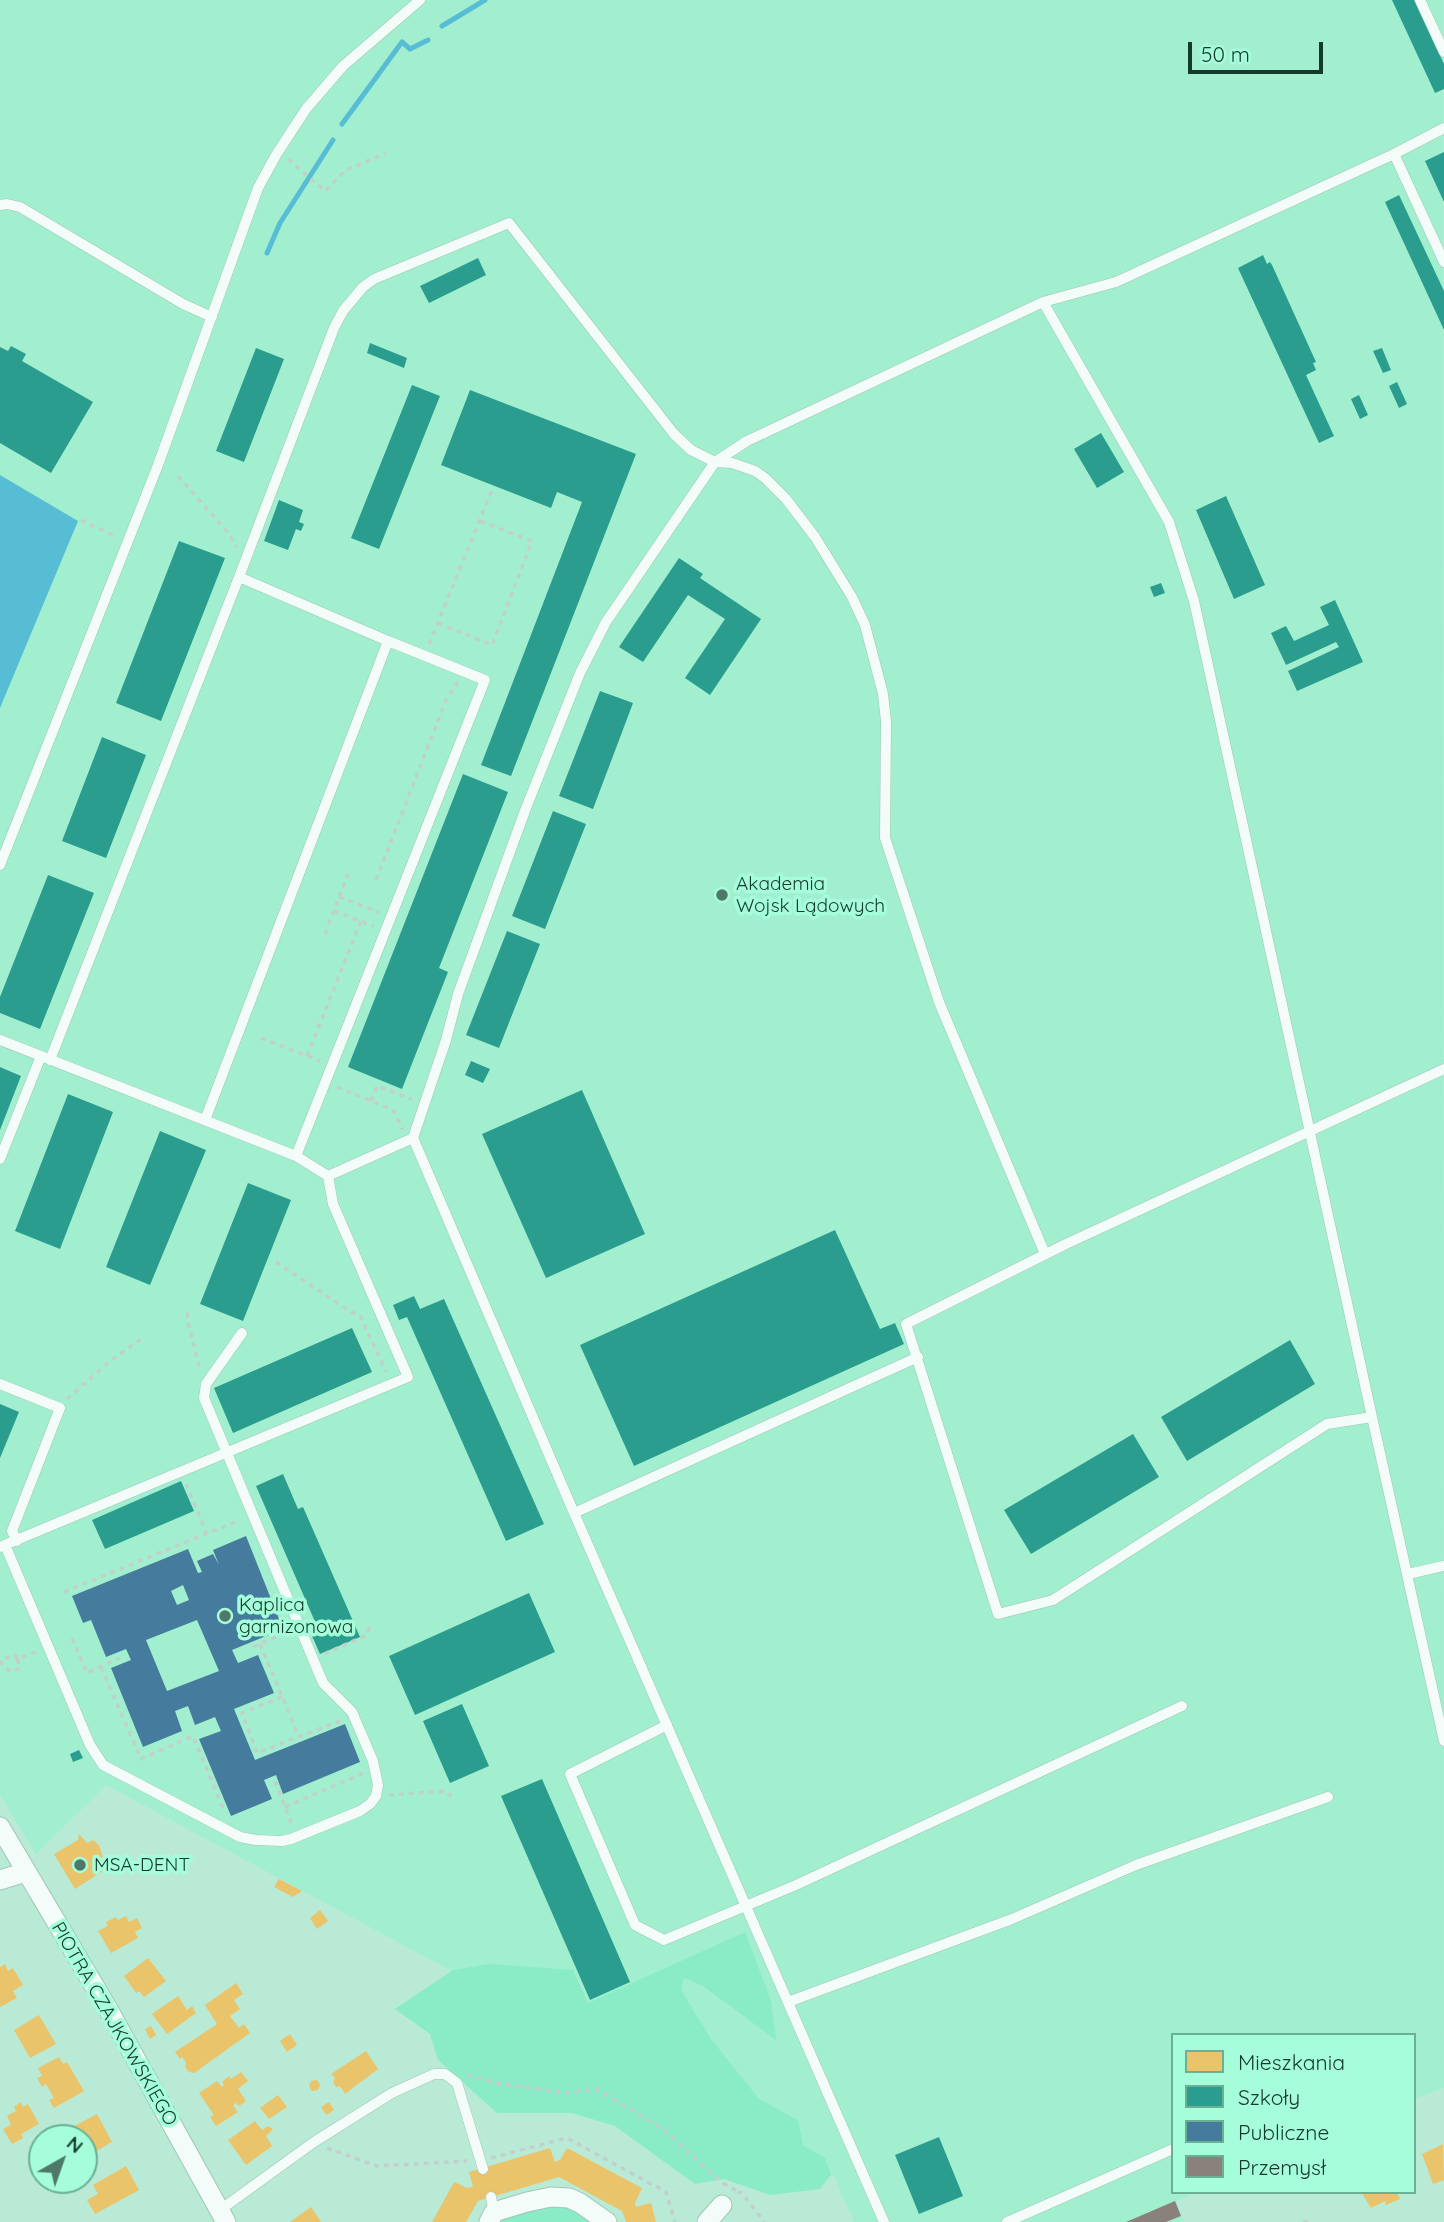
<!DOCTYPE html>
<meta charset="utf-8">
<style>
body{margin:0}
#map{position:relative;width:1444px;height:2222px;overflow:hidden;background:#b9ead6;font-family:Quicksand,sans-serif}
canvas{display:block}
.legend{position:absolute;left:1171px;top:2033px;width:245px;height:161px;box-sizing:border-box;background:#a5fed9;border:2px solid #6bb094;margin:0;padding:9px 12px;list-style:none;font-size:21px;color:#143a2c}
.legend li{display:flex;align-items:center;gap:14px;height:35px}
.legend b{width:35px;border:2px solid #6bb094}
.north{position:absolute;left:28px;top:2124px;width:70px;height:70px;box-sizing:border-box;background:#a5fed9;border:2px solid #6bb094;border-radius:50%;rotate:40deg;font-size:19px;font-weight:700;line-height:28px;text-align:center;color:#143a2c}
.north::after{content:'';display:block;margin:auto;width:24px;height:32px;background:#4e7868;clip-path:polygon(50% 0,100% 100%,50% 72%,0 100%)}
.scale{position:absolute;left:1188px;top:42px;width:135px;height:32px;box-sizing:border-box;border:4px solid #143a2c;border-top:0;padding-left:9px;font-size:21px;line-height:24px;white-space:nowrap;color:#143a2c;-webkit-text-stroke:5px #a5fed9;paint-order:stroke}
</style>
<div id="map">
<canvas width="1444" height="2222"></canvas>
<ul class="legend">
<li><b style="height:19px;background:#e9c46a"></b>Mieszkania</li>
<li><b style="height:19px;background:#2a9d8f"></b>Szkoły</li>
<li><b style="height:19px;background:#457b9d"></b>Publiczne</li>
<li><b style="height:19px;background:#8a817c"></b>Przemysł</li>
</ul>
<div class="north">N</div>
<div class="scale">50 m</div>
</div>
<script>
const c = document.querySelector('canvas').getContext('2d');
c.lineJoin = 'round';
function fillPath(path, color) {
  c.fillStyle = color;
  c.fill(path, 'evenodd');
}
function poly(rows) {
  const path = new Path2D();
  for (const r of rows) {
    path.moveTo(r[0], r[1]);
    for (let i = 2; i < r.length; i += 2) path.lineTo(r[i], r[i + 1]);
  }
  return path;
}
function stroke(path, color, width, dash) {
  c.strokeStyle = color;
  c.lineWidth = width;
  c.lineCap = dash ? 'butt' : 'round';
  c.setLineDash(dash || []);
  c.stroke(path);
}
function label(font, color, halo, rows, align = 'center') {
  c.font = font + ' Quicksand,sans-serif';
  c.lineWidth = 7;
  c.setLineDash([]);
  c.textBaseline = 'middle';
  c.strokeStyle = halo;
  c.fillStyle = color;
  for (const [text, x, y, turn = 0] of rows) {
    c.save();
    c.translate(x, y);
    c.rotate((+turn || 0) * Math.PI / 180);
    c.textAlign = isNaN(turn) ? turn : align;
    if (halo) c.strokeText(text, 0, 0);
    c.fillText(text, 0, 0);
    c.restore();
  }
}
fillPath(poly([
 [0,0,1443,0,1444,2088,1414,2099,1414,2035,1173,2035,1173,2192,1196,2192,1176,2201,1184,2222,854,2222,834,2177,106,1785,36,1854,0,1795]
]), '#a2efd0');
fillPath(poly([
 [745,1932,771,2000,776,2040,703,1986,684,1978,681,1990,711,2039,759,2099,798,2120,803,2145,825,2158,831,2175,820,2189,770,2195,724,2179,695,2184,615,2126,572,2113,497,2113,438,2060,430,2034,395,2009,453,1970,490,1964,573,1970,588,2003],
 [552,2203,577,2207,598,2222,501,2222,509,2213]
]), '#89ecc7');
fillPath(poly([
 [0,475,78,521,0,708]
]), '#57bdd5');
fillPath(poly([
 [79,1834,87,1843,93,1840,99,1845,103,1857,97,1860,103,1871,75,1889,54,1854,78,1840],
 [279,1879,302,1891,293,1897,274,1887],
 [320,1910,328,1921,317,1929,310,1918],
 [126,1916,129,1922,137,1918,142,1928,135,1932,138,1938,111,1953,98,1931,108,1926,106,1922,116,1917,118,1920],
 [148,1958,166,1981,144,1997,139,1991,136,1993,124,1976],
 [5,1964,8,1971,13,1968,23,1985,13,1991,17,1998,0,2007,0,1967],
 [236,1983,243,1994,234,2000,240,2009,230,2016,239,2028,244,2024,250,2033,194,2073,189,2072,185,2067,186,2062,182,2057,180,2059,175,2052,217,2024,205,2005],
 [178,1996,187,2010,192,2006,196,2013,167,2034,152,2014],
 [39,2015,56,2044,30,2058,14,2030],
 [151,2026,156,2035,150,2039,145,2029],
 [290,2034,297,2045,287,2052,280,2041],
 [366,2051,378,2069,345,2094,340,2086,336,2087,333,2082,335,2078,331,2074],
 [59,2057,63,2064,67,2062,84,2091,54,2108,49,2100,54,2098,46,2084,42,2087,37,2078,42,2076,38,2068],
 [241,2072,248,2081,238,2089,246,2101,239,2106,236,2103,233,2105,238,2112,216,2126,210,2117,214,2115,199,2093,217,2081,222,2087,224,2085,222,2082,229,2076,231,2079],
 [317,2080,320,2085,318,2090,312,2091,309,2086,311,2081],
 [278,2095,287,2107,269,2119,260,2108],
 [21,2102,23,2107,28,2104,39,2124,21,2134,23,2138,12,2144,3,2129,11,2125,7,2116,16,2111,14,2107],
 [329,2102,334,2110,326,2115,321,2107],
 [97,2114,112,2142,84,2158,84,2138,74,2138,69,2129],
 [255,2121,262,2130,268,2126,273,2129,266,2136,272,2146,246,2165,228,2140],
 [1443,2144,1444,2180,1433,2184,1422,2154],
 [550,2148,555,2162,560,2160,567,2148,642,2188,635,2203,636,2207,651,2203,656,2222,626,2222,622,2211,559,2177,478,2201,466,2222,432,2222,454,2182,467,2188,473,2187,469,2172],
 [126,2166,139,2190,95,2214,87,2200,98,2194,93,2185],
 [1361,2192,1397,2192,1400,2199,1386,2205,1385,2201,1371,2208],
 [311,2207,321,2222,290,2222]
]), '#e9c46a');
fillPath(poly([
 [1392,0,1414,0,1444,64,1444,89,1435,93],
 [1444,152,1444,202,1425,161],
 [1399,195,1444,291,1444,330,1385,202],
 [1263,255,1267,264,1270,262,1272,265,1316,362,1313,363,1316,370,1306,375,1334,436,1319,443,1238,268],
 [478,258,486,275,429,303,420,286],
 [370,343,407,358,404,368,367,353],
 [11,346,26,354,22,361,93,402,51,473,0,443,0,347,8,351],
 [256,348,284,359,244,462,216,451],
 [1382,348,1391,370,1383,373,1373,351],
 [1397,382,1407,404,1399,408,1389,386],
 [412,385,440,396,379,549,351,538],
 [470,390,636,454,511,776,481,765,582,502,557,492,551,508,441,465],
 [1359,395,1368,415,1360,419,1351,399],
 [1101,433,1124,472,1097,488,1074,449],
 [1226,496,1265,585,1234,599,1196,510],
 [279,500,303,510,299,522,304,524,301,531,296,529,288,550,264,541],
 [179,541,225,558,161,721,116,703],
 [679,558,703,574,700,578,761,619,710,695,685,678,725,619,688,595,643,662,619,647],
 [1161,583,1165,593,1154,597,1150,587],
 [1335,600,1363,662,1297,691,1288,671,1339,647,1336,642,1286,665,1271,633,1286,626,1294,641,1329,625,1320,607],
 [600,691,633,703,593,809,559,796],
 [102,737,146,755,106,858,62,841],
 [463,774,508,792,439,968,448,972,402,1089,348,1067],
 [553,811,586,824,545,929,512,916],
 [48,875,94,893,40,1029,0,1013,0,997],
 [507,931,540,944,499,1048,466,1035],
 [471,1061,490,1069,483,1083,465,1075],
 [0,1067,21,1076,0,1130],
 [582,1090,645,1234,546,1278,482,1134],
 [68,1094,113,1112,60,1249,15,1231],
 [160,1131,206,1150,150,1285,106,1267],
 [248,1183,291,1200,243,1321,200,1304],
 [835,1230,880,1329,895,1323,904,1344,634,1466,580,1345],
 [414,1296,420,1309,444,1299,544,1524,506,1541,407,1317,399,1320,393,1305],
 [352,1328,372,1372,233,1433,214,1388],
 [1290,1340,1315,1384,1187,1461,1161,1417],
 [0,1404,19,1412,0,1458],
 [1133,1434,1159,1477,1031,1554,1004,1510],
 [283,1474,298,1509,303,1507,360,1637,320,1654,308,1627,316,1624,256,1486],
 [181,1481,194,1511,105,1549,92,1520],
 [529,1593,555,1652,415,1715,389,1656],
 [462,1704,489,1766,450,1783,423,1721],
 [79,1750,83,1758,73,1762,70,1754],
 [542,1779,630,1982,590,2000,501,1796],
 [939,2137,963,2196,919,2214,895,2155]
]), '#2a9d8f');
fillPath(poly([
 [246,1536,283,1629,232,1650,238,1663,258,1655,274,1693,234,1709,255,1760,345,1724,360,1762,283,1794,276,1775,264,1780,272,1799,231,1816,199,1739,221,1731,215,1717,195,1725,188,1706,175,1711,182,1731,143,1747,111,1668,131,1660,126,1649,106,1657,91,1620,83,1623,72,1596,188,1549,198,1573,202,1572,197,1561,213,1554,219,1565,213,1550],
 [183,1585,189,1600,177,1605,171,1591],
 [197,1620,219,1671,167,1691,146,1640]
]), '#457b9d');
fillPath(poly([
 [1175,2201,1181,2216,1166,2222,1126,2222]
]), '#8a817c');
stroke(poly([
 [442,26,485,0],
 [342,124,402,42,410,49,428,40],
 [267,253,280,223,333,140]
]), '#57bdd5', 5);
const service = poly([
 [1420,0,1444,52],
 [1394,154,1444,262],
 [0,205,7,204,20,207,183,304,212,317],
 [1043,302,1169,522,1194,601,1372,1417],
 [239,577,388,641,485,680,296,1156],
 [0,865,158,465,258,188,276,155,306,109,343,66,420,0],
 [0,1040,296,1156,328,1176,413,1138,574,1513,884,2222],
 [50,1060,239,577,334,328,343,311,363,287,374,279,509,223,674,434,691,450,715,462,732,463,755,471,765,478,786,499,815,537,852,597,865,625,883,694,886,721,885,838,939,1002,1045,1254],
 [1444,1069,1066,1244,906,1324,998,1614,1053,1600,1327,1424,1372,1417,1444,1741],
 [205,1120,388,641],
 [413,1138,446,1040,458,994,526,808,580,673,606,622,715,462,747,441,1043,302,1116,282,1394,154,1444,128],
 [0,1159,41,1056],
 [0,1384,60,1408,12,1531,17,1541],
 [574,1513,918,1357],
 [5,1545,90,1745,103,1765,240,1837,256,1840,282,1841,291,1839,360,1811,370,1804,376,1796,378,1785,373,1761,352,1712,323,1683,204,1398,206,1384,242,1333],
 [0,1547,408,1377,333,1204,328,1176],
 [1408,1574,1444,1566],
 [667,1725,570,1774,635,1925,664,1940,796,1885,1182,1706],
 [788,2002,1012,1919,1136,1865,1328,1797],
 [491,2197,494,2212],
 [220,2210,314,2142,392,2093,434,2074,445,2074,457,2083,483,2169],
 [1007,2222,1173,2149]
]);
const minor = poly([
 [0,1827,108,2009,226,2222],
 [0,1880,26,1872],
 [489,2222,494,2212,527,2202,551,2197,569,2198,580,2203,607,2222],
 [707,2222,722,2205]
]);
stroke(service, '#9fc6b6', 11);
stroke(minor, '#9fc6b6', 21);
stroke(poly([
 [288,159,325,191,346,170,386,153],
 [178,476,228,533,237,547],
 [81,520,117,537],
 [438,623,492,645,532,541,480,521],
 [429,644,492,490],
 [376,880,446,700,458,682],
 [339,897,379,912],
 [334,911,374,926],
 [325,934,348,874],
 [261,1038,320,1061],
 [307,1056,361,921],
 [337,1087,393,1110,403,1130],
 [371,1101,377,1086,412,1099],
 [276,1262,351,1312,360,1315,386,1372],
 [188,1313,187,1318,200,1370],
 [67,1399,109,1362,144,1337],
 [186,1484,207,1534],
 [64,1592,240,1520],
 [72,1638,87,1673,119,1658],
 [260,1644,299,1737],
 [253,1647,289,1631],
 [324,1654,365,1636,372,1623],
 [17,1659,20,1668,11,1672,2,1664,1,1660,15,1655,17,1659,37,1651],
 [101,1667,141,1759,193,1736,225,1813],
 [282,1697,242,1713,257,1753,342,1720],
 [275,1781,292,1825],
 [389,1795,446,1791,454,1800],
 [285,1807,364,1773],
 [467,2075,497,2083,563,2093,597,2089,663,2129,722,2183,740,2192],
 [327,2148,377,2166,467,2161],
 [491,2158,567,2138,666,2192,675,2222],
 [738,2194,740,2192,745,2197,764,2222],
 [1303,2222,1310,2222]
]), '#c2d0ca', 3.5, [5, 5]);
stroke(service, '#f4fcf9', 10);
stroke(minor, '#f4fcf9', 19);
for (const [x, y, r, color] of [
 [722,895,7,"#4e7868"],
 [225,1616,7,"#4e7868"],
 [80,1865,7,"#4e7868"]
]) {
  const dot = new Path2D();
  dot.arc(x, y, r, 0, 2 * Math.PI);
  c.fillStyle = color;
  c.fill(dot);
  stroke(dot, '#a5fed9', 2.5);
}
label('19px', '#143a2c', '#a5fed9', [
 ["Akademia",736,884],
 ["Wojsk Lądowych",736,906],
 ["Kaplica",239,1605],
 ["garnizonowa",239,1627],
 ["MSA-DENT",94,1865]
], 'left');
label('19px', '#143a2c', '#a5fed9', [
 ["PIOTRA CZAJKOWSKIEGO",114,2024,60]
]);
</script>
